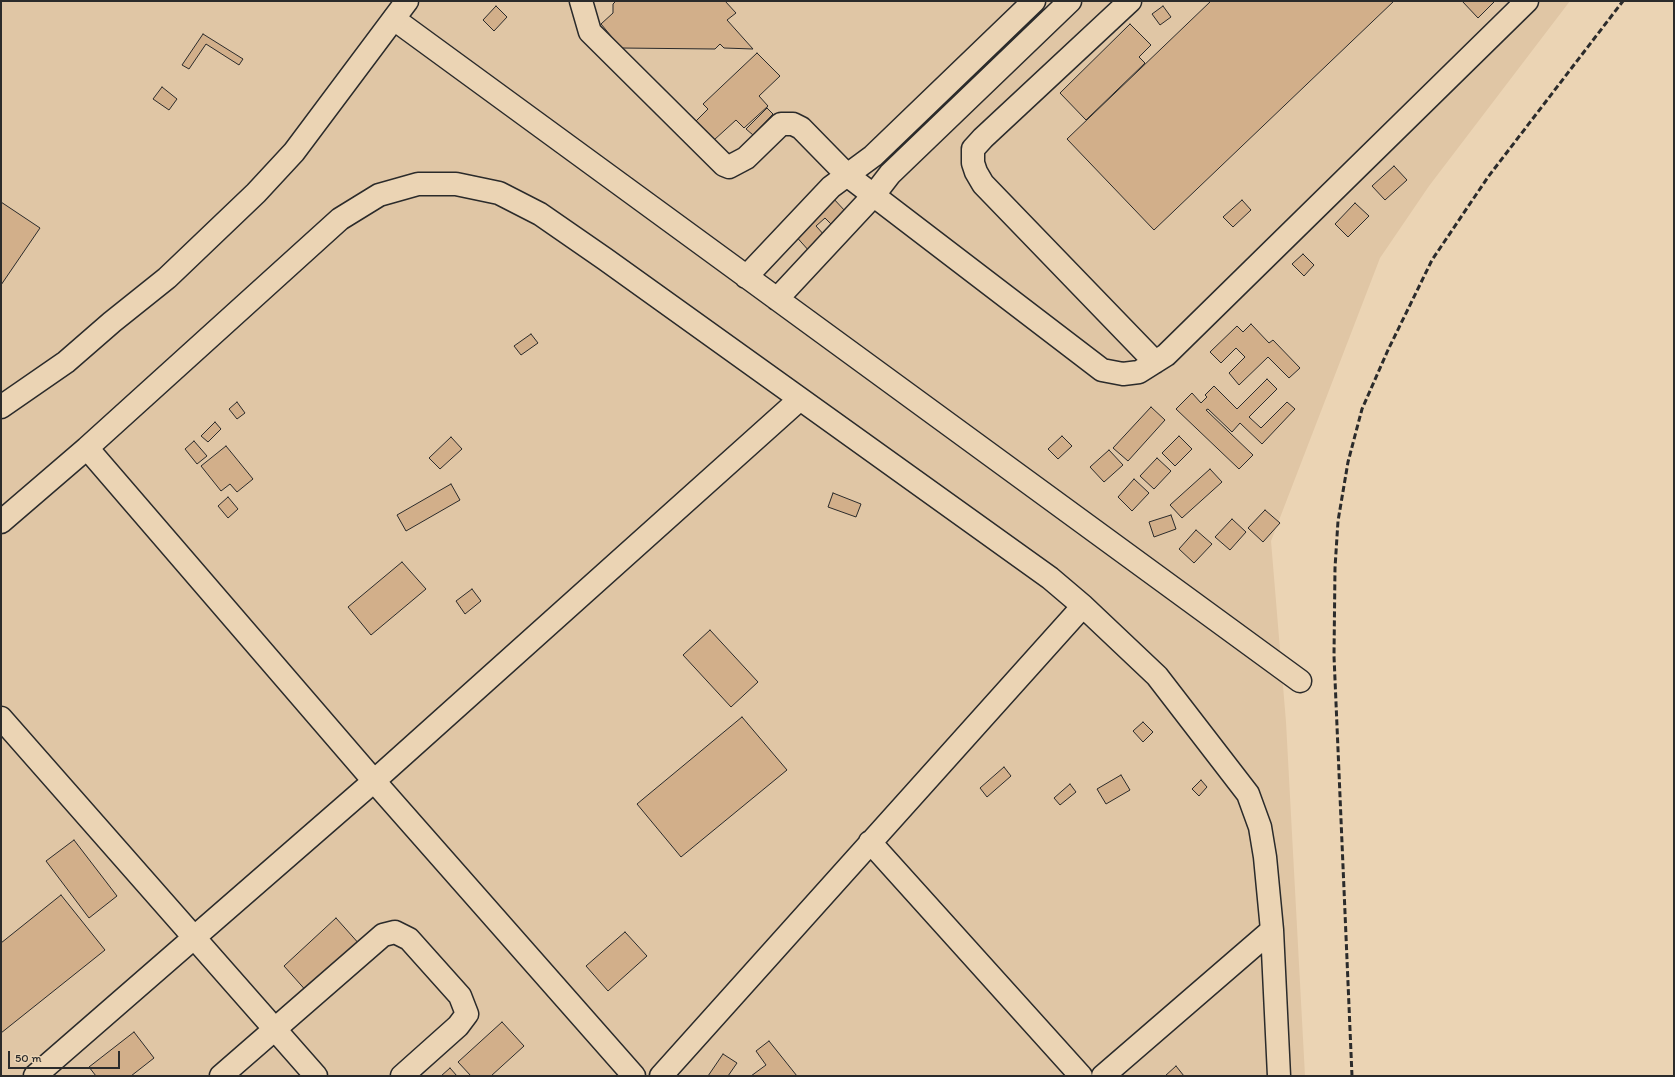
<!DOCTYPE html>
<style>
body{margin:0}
#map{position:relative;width:1675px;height:1077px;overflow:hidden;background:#ebd4b4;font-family:Itim,sans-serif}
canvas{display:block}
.frame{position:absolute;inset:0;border:2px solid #2b2b2b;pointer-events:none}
.scale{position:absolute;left:8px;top:1051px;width:112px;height:18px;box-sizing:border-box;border:2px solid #2b2b2b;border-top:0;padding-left:5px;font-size:12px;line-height:14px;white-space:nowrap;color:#2b2b2b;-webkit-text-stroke:3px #ebd4b4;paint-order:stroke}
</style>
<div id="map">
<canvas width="1675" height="1077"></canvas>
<div class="frame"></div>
<div class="scale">50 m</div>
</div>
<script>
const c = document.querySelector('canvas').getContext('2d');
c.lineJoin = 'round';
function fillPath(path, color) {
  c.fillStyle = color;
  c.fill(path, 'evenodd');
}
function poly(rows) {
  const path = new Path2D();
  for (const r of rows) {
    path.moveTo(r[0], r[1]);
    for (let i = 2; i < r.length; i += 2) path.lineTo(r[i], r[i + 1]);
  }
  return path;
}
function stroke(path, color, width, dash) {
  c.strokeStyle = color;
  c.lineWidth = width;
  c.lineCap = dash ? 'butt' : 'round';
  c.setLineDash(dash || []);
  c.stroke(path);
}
fillPath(poly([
 [1,1,1570,1,1429,186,1380,258,1271,541,1286,722,1305,1076,1,1076]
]), '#e0c6a5');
const building = poly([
 [616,1,725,1,736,13,727,20,753,49,724,48,720,44,715,49,621,48,601,24,613,13,613,4,616,1],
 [1211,1,1394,1,1154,230,1067,139,1211,1],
 [1462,1,1495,1,1478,18,1462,1],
 [496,6,507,17,494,31,483,20,496,6],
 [1163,6,1171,17,1160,25,1152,14,1163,6],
 [1130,24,1151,45,1139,57,1145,63,1086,120,1060,93,1130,24],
 [203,34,243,59,239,65,206,44,189,69,182,65,203,34],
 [757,53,780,76,759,96,768,106,744,128,736,120,714,140,696,121,708,109,703,104,757,53],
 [162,87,177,99,169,110,153,99,162,87],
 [767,108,773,114,753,135,746,129,767,108],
 [1394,166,1407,180,1385,200,1372,186,1394,166],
 [832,197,846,212,832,225,825,218,816,226,826,237,810,252,793,233,832,197],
 [1242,200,1251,210,1233,227,1223,217,1242,200],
 [1,202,40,228,1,285,1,202],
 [1355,203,1369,216,1348,237,1335,224,1355,203],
 [1303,254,1314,265,1304,276,1292,264,1303,254],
 [1251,324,1269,343,1273,340,1300,368,1289,378,1268,357,1239,385,1229,373,1245,357,1236,348,1221,363,1210,352,1237,326,1243,332,1251,324],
 [531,334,538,343,521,355,514,346,531,334],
 [1267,379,1277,389,1249,417,1261,428,1287,402,1295,409,1262,444,1240,423,1232,432,1208,409,1206,410,1253,455,1239,469,1176,409,1192,393,1201,403,1207,397,1205,395,1214,386,1237,409,1267,379],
 [237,402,245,413,237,419,229,409,237,402],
 [1151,407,1165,420,1128,461,1113,448,1151,407],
 [215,422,221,429,208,442,201,436,215,422],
 [1062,436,1072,446,1058,459,1048,449,1062,436],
 [1179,436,1192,449,1175,466,1162,453,1179,436],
 [451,437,462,449,440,469,429,458,451,437],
 [194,441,207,456,197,464,185,449,194,441],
 [226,446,253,479,237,492,230,484,221,491,201,466,226,446],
 [1109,450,1123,465,1104,482,1090,467,1109,450],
 [1157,458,1171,471,1154,489,1140,476,1157,458],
 [1210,469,1222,482,1182,518,1170,505,1210,469],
 [1134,479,1149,493,1132,511,1118,497,1134,479],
 [451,484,460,500,406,531,397,515,451,484],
 [833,493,861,504,856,517,828,507,833,493],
 [228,497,238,509,228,518,218,506,228,497],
 [1265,510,1280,523,1263,542,1248,528,1265,510],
 [1171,515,1176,529,1154,537,1149,522,1171,515],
 [1232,519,1246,532,1230,550,1215,537,1232,519],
 [1196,530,1212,544,1194,563,1179,549,1196,530],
 [402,562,426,589,371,635,348,607,402,562],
 [472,589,481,601,465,614,456,601,472,589],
 [710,630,758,682,731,707,683,655,710,630],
 [742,717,787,770,681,857,637,804,742,717],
 [1143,722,1153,732,1143,742,1133,731,1143,722],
 [1004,767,1011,776,987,797,980,788,1004,767],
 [1121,775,1130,790,1106,804,1097,789,1121,775],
 [1201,780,1207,787,1199,796,1192,789,1201,780],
 [1070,784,1076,792,1060,805,1054,798,1070,784],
 [74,840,117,896,89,918,46,861,74,840],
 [61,895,105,950,1,1033,1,943,61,895],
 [336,918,361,946,309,994,284,966,336,918],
 [625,932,647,956,608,991,586,966,625,932],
 [502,1022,524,1046,491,1076,471,1076,458,1062,502,1022],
 [134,1032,154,1058,131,1076,96,1076,89,1067,134,1032],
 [769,1041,797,1076,751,1076,766,1065,756,1051,769,1041],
 [723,1054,737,1063,728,1076,708,1076,723,1054],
 [1176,1066,1184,1076,1165,1076,1176,1066],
 [450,1068,457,1076,441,1076,450,1068]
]);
fillPath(building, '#d2af8a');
stroke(building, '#2b2b2b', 1);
const minor = poly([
 [581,1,590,32,724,165,729,167,746,158,781,124,793,124,801,128,847,175,1102,370,1123,374,1139,372,1166,355,1527,1],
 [1130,1,983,138,973,149,973,163,976,172,983,184,1155,362],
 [394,19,1300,681],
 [746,277,831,187,873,156,1034,1],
 [777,299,873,196,890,174,1070,1],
 [87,448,374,781,634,1076],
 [1,522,87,448,340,219,379,195,418,184,456,184,499,193,540,214,605,259,1050,578,1083,606,1157,676,1248,794,1260,827,1265,857,1272,930,1279,1076],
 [1,718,316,1076],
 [870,842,1081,1076],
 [35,1076,374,781,800,399],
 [221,1076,383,935,395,932,409,939,460,996,467,1014,458,1026,402,1076],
 [661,1076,1083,606],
 [1103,1076,1272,930]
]);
const major = poly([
 [1,407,66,362,112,322,167,278,256,193,294,152,407,1]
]);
stroke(minor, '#2b2b2b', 25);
stroke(major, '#2b2b2b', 25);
stroke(minor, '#ebd4b4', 22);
stroke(major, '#ebd4b4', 22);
stroke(poly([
 [1352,1076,1334,656,1335,568,1338,521,1348,462,1362,409,1388,350,1432,260,1488,177,1623,1]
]), '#2b2b2b', 3, [6, 3]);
</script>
